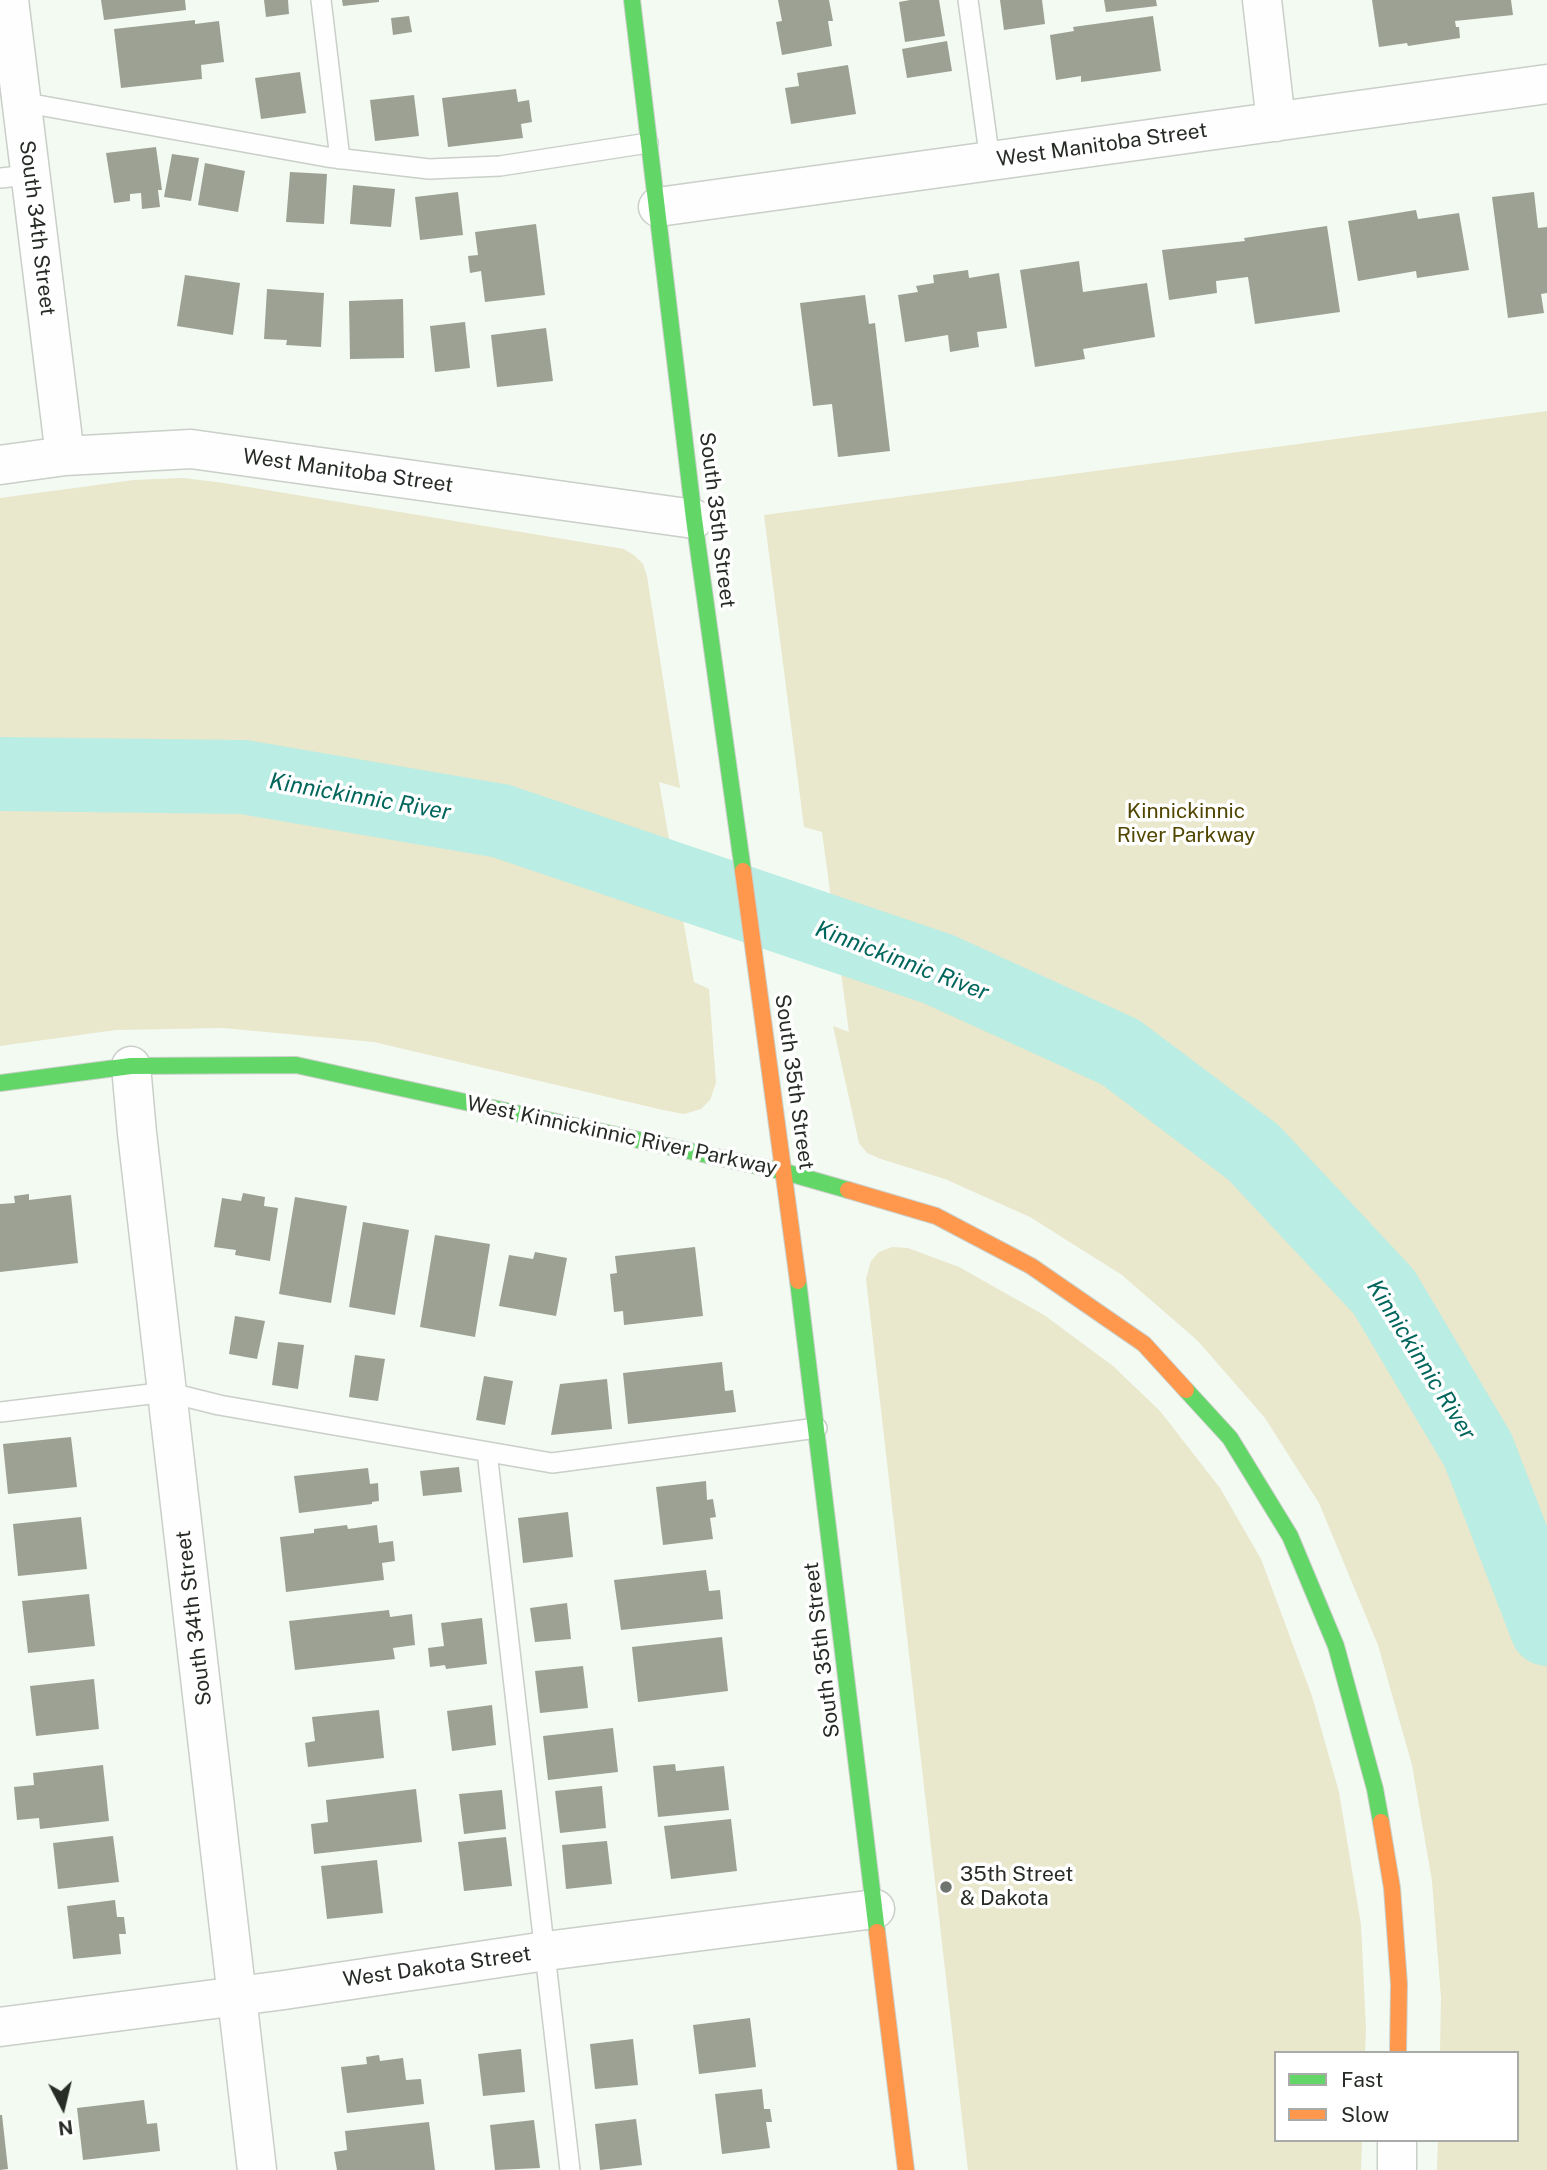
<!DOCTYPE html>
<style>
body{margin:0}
#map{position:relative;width:1547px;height:2170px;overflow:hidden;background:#f3faf2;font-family:"Public Sans",sans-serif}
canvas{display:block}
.legend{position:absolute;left:1274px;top:2051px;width:245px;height:91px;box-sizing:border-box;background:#fff;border:2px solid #a9aba9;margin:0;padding:9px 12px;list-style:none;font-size:21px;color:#282c27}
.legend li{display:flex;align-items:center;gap:14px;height:35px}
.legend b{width:35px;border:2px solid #a9aba9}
.north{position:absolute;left:28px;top:2072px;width:70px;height:70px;-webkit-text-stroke:5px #fff;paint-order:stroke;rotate:173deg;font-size:19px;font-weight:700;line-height:28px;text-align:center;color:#282c27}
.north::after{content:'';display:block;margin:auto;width:24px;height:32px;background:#282c27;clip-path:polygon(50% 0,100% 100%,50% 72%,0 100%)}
</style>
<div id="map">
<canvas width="1547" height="2170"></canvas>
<ul class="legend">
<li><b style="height:9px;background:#63d668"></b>Fast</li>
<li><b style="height:9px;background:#ff974d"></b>Slow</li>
</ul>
<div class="north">N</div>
</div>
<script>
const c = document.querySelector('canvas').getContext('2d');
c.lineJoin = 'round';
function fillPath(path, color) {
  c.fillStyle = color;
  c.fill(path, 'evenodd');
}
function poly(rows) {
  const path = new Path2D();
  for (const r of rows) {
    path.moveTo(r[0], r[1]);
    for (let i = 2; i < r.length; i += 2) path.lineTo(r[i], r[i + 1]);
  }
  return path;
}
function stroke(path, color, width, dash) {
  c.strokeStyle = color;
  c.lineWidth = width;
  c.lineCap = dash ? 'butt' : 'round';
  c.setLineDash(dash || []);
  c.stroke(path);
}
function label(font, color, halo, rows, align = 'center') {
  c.font = font + ' "Public Sans",sans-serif';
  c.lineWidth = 7;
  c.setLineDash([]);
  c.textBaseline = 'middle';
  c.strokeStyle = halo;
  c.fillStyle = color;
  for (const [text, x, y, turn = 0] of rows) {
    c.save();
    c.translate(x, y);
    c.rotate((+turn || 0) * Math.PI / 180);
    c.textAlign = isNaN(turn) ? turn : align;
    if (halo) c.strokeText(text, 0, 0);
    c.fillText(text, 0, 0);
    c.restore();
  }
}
fillPath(poly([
 [1547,411,1547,2170,1437,2170,1438,2140,1517,2140,1517,2053,1440,2053,1441,1998,1432,1881,1412,1765,1378,1645,1319,1503,1265,1418,1198,1341,1122,1275,1030,1217,945,1179,881,1159,867,1153,859,1143,833,1026,849,1032,822,832,804,827,764,515],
 [183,478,224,483,624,549,635,556,643,564,647,576,680,788,659,782,694,982,709,989,716,1083,710,1100,701,1109,684,1114,663,1110,374,1042,223,1028,116,1030,0,1046,0,498,134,480],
 [892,1247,908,1248,959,1267,1044,1315,1113,1366,1160,1411,1220,1488,1261,1559,1312,1696,1339,1792,1361,1925,1366,2029,1365,2053,1276,2053,1276,2140,1362,2140,1361,2170,968,2170,866,1279,871,1261,879,1252]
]), '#e9e7cc');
stroke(poly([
 [0,774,243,777,501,821,938,969,1120,1052,1253,1152,1384,1292,1478,1450,1547,1629]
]), '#baede3', 74);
fillPath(poly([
 [101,0,185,0,186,10,104,20],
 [264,0,288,0,289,14,266,17],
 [342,0,379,0,379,2,343,6],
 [778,0,829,0,833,21,828,21,832,46,782,55,776,22,782,21],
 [910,0,939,0,945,36,905,42,899,2],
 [1000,0,1042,0,1045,24,1004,30],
 [1104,0,1156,0,1157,6,1106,12],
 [1372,0,1511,0,1513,15,1455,21,1456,27,1459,27,1460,38,1408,46,1407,43,1379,47],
 [409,16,412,32,393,35,391,18],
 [1153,16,1161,71,1081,82,1081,76,1056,80,1050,35,1074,31,1073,27],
 [195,20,195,24,219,21,224,62,201,65,202,79,121,88,114,29],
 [947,41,952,71,907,78,902,49],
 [848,65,856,114,791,124,785,88,799,86,797,73],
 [300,72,306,113,261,119,255,78],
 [516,89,518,102,529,100,532,122,521,124,523,138,448,147,442,98],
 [414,95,419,136,375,141,370,100],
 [156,147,162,190,158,190,160,207,142,209,141,193,130,194,130,201,114,203,106,153],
 [172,154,199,158,191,201,164,197],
 [205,163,245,171,238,212,198,205],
 [290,172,327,174,324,224,286,222],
 [353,185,395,189,391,227,350,224],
 [458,192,463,235,420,240,415,197],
 [1534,192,1538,228,1547,227,1547,293,1541,294,1544,313,1508,318,1492,197],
 [1416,210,1418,219,1459,213,1469,270,1417,278,1416,271,1358,281,1348,221],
 [536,224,545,295,485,302,481,271,470,273,468,256,478,255,475,232],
 [1327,226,1340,312,1255,324,1248,277,1216,281,1217,293,1169,300,1162,250,1245,241,1244,238],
 [1079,261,1083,292,1147,283,1155,337,1083,349,1085,359,1035,367,1020,270],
 [968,270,969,278,999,273,1007,328,977,332,979,347,950,352,948,335,905,342,898,295,918,292,916,286,934,283,933,275],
 [185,275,240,283,233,335,177,326],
 [267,289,324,293,321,347,286,345,287,340,264,339],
 [865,295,869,324,875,323,890,451,838,457,832,404,813,406,800,303],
 [403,299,404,358,350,359,349,301],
 [465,322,470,368,435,372,430,326],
 [546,328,553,381,497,387,491,335],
 [243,1193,265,1197,264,1206,278,1208,270,1261,235,1255,236,1250,214,1247,222,1198,241,1201],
 [29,1194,29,1200,71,1195,78,1263,0,1272,0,1204,15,1203,14,1196],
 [295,1197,347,1206,331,1303,279,1294],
 [363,1222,409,1230,395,1315,349,1307],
 [435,1235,490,1244,475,1337,420,1327],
 [695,1247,703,1316,624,1325,623,1311,614,1312,610,1274,617,1273,615,1256],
 [535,1252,567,1258,556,1316,499,1306,509,1255,533,1259],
 [235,1316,265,1321,257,1359,229,1354],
 [278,1342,304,1345,298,1389,272,1385],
 [355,1355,385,1359,378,1401,349,1397],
 [722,1362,725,1391,733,1390,736,1412,628,1424,623,1373],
 [484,1376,513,1381,505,1425,476,1420],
 [607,1379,612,1429,551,1435,560,1384],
 [71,1437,77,1487,8,1494,3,1444],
 [459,1467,462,1492,423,1496,420,1471],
 [368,1468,370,1484,378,1483,379,1501,372,1502,372,1504,299,1513,294,1476],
 [706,1481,707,1500,713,1499,716,1517,710,1518,713,1539,663,1545,656,1487],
 [568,1512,573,1557,523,1563,518,1518],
 [81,1517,87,1569,18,1576,13,1524],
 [347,1525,348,1529,377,1525,379,1543,393,1541,395,1561,382,1563,384,1580,286,1592,280,1537,314,1533,314,1529],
 [706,1570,709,1591,720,1590,723,1619,621,1630,614,1580],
 [89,1594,95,1646,28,1653,22,1601],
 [567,1603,571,1639,535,1642,530,1608],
 [389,1610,390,1617,412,1614,415,1645,393,1648,395,1659,295,1670,289,1621],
 [482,1618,487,1664,446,1669,445,1665,430,1667,428,1648,444,1646,441,1623],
 [722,1637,728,1691,638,1702,632,1647],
 [583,1666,588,1708,540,1713,535,1671],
 [94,1679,99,1729,36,1736,30,1686],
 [492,1705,496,1745,452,1751,447,1711],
 [379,1710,384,1758,308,1767,305,1743,315,1741,312,1717],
 [613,1728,618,1772,548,1780,543,1736],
 [675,1764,676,1771,724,1766,729,1810,658,1817,653,1766],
 [103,1765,109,1821,40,1829,39,1818,17,1820,14,1787,34,1785,33,1773],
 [602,1786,606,1828,560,1833,555,1791],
 [416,1789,422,1842,314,1854,311,1824,328,1822,326,1800],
 [502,1790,506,1829,464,1834,459,1794],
 [731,1819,737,1871,671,1879,664,1826],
 [113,1836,119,1882,58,1889,53,1843],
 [506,1837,512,1886,464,1891,458,1842],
 [607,1841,612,1884,566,1889,562,1845],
 [377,1860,383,1913,327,1919,321,1866],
 [115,1900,117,1917,124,1917,126,1934,119,1934,121,1954,73,1959,67,1906],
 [750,2018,756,2067,699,2074,693,2025],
 [633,2039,638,2085,595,2089,590,2044],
 [521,2049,525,2092,483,2096,478,2054],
 [379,2055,380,2061,403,2058,406,2080,421,2079,424,2104,347,2113,341,2067,367,2064,366,2057],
 [762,2089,764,2109,770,2109,772,2122,766,2122,770,2148,722,2154,715,2094],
 [144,2100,147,2124,157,2123,160,2151,83,2160,77,2108],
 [0,2115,2,2115,8,2169,0,2170],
 [636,2119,642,2165,600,2170,595,2124],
 [534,2120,540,2168,495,2170,490,2125],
 [429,2122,435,2170,337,2170,334,2152,347,2150,345,2131]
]), '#9ca194');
const lane = poly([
 [321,0,340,159],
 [968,0,990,161],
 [21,102,327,157,429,169,500,166,648,143],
 [0,178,30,175],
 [0,1412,167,1392,219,1405,552,1463,817,1428],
 [487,1452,570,2170]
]);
const street = poly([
 [9,0,65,456],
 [1262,0,1276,122],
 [658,207,1547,84],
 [0,465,65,456,191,449,694,519],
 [131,1066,137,1133,257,2170],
 [0,2027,284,1990,546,1951,875,1909],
 [1397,2170,1397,2140]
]);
const fast = poly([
 [632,0,694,519,743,871],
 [0,1083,131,1066,296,1065,785,1172,848,1190],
 [798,1281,877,1932],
 [1186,1390,1230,1438,1290,1536,1336,1646,1375,1789,1381,1822]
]);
const slow = poly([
 [743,871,798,1281],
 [848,1190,936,1216,1031,1266,1144,1344,1186,1390],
 [1381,1822,1392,1888,1399,1984,1398,2053],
 [877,1932,906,2170]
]);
stroke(lane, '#cacfc9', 22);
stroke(street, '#cacfc9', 41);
stroke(fast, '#cacfc9', 18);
stroke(slow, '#cacfc9', 18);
stroke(lane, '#fdfefd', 19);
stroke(street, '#fdfefd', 38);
stroke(fast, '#63d668', 16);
stroke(slow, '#ff974d', 16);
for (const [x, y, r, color] of [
 [946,1887,7,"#6f746e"]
]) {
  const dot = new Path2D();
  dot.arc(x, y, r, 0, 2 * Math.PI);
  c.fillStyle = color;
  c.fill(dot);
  stroke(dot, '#fff', 2.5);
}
label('21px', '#282c27', '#fff', [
 ["West Manitoba Street",1102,145,-8],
 ["South 34th Street",37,228,83],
 ["West Manitoba Street",348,471,8],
 ["South 35th Street",717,520,83],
 ["South 35th Street",794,1082,82],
 ["West Kinnickinnic River Parkway",622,1136,12],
 ["South 34th Street",194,1618,-97],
 ["South 35th Street",822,1650,-97],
 ["West Dakota Street",437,1967,-8]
]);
label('21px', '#514600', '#fff', [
 ["Kinnickinnic",1186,812],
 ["River Parkway",1186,836]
]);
label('21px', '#282c27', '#fff', [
 ["35th Street",960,1875],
 ["& Dakota",960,1899]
], 'left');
label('italic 23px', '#00665c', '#fff', [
 ["Kinnickinnic River",360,797,10],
 ["Kinnickinnic River",902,961,21],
 ["Kinnickinnic River",1421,1360,58]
]);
</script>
